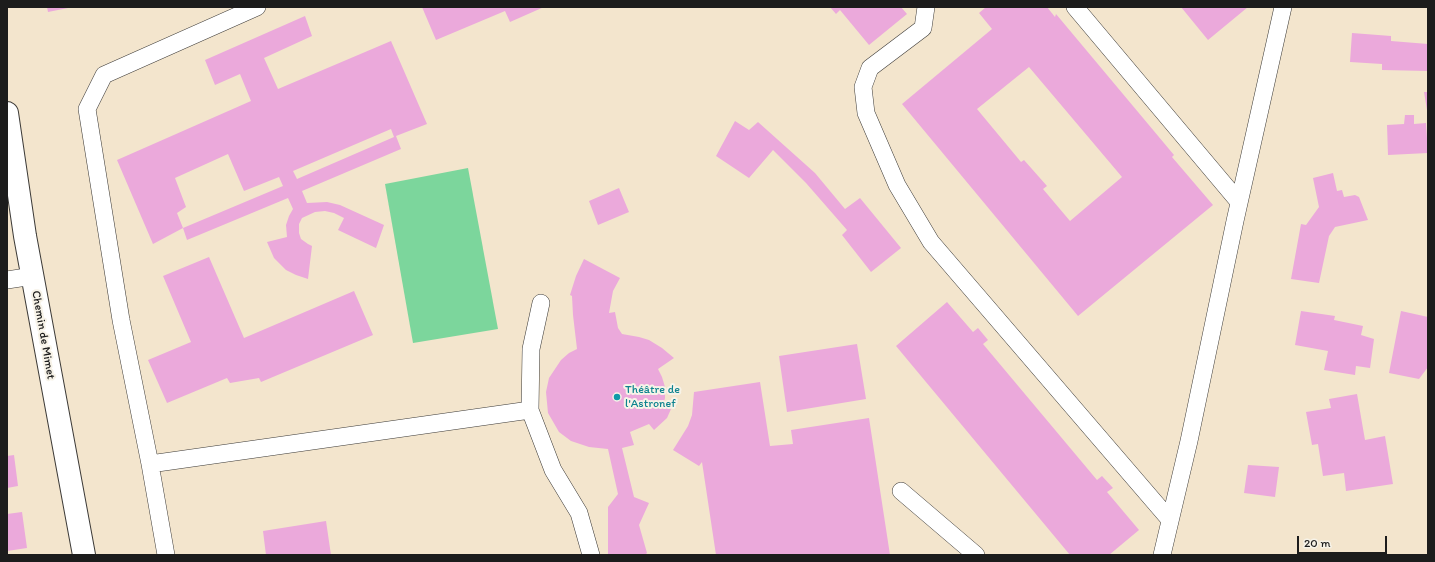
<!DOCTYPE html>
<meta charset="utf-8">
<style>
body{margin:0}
#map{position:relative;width:1435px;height:562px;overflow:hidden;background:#f3e5cd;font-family:Itim,sans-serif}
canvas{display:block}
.frame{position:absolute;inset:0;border:8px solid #1c1c1c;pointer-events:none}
.scale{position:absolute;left:1297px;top:536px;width:90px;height:18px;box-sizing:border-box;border:2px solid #1c1c1c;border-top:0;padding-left:5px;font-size:12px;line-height:14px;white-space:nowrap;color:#1c1c1c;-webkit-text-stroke:3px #f7f3e8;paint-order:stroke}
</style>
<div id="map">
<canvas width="1435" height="562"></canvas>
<div class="frame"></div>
<div class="scale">20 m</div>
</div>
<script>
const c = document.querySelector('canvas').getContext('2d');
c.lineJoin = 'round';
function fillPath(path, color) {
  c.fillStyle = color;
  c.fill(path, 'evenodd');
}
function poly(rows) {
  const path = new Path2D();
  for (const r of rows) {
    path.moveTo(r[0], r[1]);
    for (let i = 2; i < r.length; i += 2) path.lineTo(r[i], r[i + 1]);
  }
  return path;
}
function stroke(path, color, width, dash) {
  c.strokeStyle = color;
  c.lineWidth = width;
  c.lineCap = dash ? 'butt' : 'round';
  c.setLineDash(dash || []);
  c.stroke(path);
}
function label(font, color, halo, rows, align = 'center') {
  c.font = font + ' Itim,sans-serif';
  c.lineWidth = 4;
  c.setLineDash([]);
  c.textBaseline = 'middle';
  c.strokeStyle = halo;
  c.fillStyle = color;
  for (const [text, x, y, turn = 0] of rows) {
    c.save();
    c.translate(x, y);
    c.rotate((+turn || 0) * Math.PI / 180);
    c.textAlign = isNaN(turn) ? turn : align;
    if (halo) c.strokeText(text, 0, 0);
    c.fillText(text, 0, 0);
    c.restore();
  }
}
fillPath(poly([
 [468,168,498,329,413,343,385,184]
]), '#7cd69c');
fillPath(poly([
 [47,7,68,7,68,8,48,12],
 [422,7,544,7,510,22,505,11,436,40],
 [830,7,901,7,907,14,869,45,840,10,836,14],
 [986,7,1047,7,1055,17,1056,14,1174,155,1172,157,1213,205,1078,316,902,104,992,29,979,13],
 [1029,67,1122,177,1070,221,1043,189,1047,186,1024,160,1021,162,977,109],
 [1181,7,1248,7,1208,40],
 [305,16,312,36,264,58,278,89,391,41,427,124,396,136,401,149,302,191,307,203,327,202,340,205,384,225,376,248,338,230,344,218,334,213,325,211,315,212,302,218,299,224,299,233,301,239,308,244,312,246,308,279,296,275,286,270,274,258,267,242,287,237,286,225,289,216,293,209,288,198,187,240,183,228,283,186,279,177,244,191,228,154,175,178,186,207,177,213,183,228,153,244,117,160,251,101,240,74,215,85,205,60],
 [391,129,394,137,297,179,293,171],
 [1352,33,1391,36,1391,41,1428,44,1428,71,1382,70,1382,64,1350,62],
 [1424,92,1428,92,1428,110,1427,110],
 [1405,115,1414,115,1414,124,1426,123,1428,153,1388,155,1387,125,1404,124],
 [735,121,749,130,758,122,815,173,845,209,860,198,901,248,871,272,842,235,847,230,806,183,773,150,749,178,716,156],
 [1333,173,1337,191,1342,190,1344,197,1355,195,1359,197,1368,220,1335,227,1329,236,1319,283,1291,279,1301,224,1306,225,1319,207,1313,178],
 [619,188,629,212,598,225,589,201],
 [209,257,244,338,354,291,373,335,261,382,259,378,230,383,227,378,167,403,148,360,191,342,163,276],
 [584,259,620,278,613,291,609,313,615,312,618,328,622,334,639,337,649,340,662,348,674,358,658,369,662,377,665,387,665,398,663,406,671,409,667,418,654,430,649,424,630,432,634,445,622,448,634,497,649,503,639,525,647,553,645,555,608,555,608,507,618,494,608,449,589,447,571,441,559,432,548,413,546,392,549,378,561,360,569,353,577,349,573,315,572,296,570,295,576,276],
 [947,302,973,332,978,328,988,340,983,344,1097,480,1102,476,1113,488,1107,492,1139,530,1109,555,1070,555,896,346],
 [1301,311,1335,316,1334,320,1363,326,1361,335,1374,339,1370,368,1356,366,1355,375,1324,370,1328,351,1295,345],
 [1401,311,1428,317,1428,367,1419,379,1389,373],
 [857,344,866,399,787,412,779,356],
 [760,382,770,446,793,444,791,430,869,418,890,555,716,555,702,462,699,466,673,450,688,426,692,415,694,392],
 [1357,394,1365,440,1385,436,1393,484,1346,491,1344,473,1323,476,1318,444,1312,445,1306,412,1331,408,1329,399],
 [14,455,18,486,7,488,7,456],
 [1248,465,1279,467,1275,497,1244,493],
 [22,512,27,548,7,551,7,514],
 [326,521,331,555,266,555,263,531]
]), '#eba9db');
const lane = poly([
 [926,7,923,28,870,68,863,87,866,113,897,185,931,242,1170,520],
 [1075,7,1239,202],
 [7,280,33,276],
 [530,410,531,349,541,303],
 [150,464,530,410,553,470,579,513,591,555],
 [901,491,976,555],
 [166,555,150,464,121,320,87,109,104,75,257,7],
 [1162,555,1189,441,1235,221,1283,7]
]);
const street = poly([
 [7,113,25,236,84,555]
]);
stroke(lane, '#3c3a37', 18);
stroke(street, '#3c3a37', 24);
stroke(lane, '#fff', 17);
stroke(street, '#fff', 22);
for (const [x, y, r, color] of [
 [617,397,4,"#0f9aa8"]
]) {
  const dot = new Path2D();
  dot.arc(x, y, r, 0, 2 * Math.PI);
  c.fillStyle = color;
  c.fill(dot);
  stroke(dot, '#f7f3e8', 1.5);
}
label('12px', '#1c1c1c', '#f7f3e8', [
 ["Chemin de Mimet",43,335,80]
]);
label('12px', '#0d838f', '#f7f3e8', [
 ["Théâtre de",625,390],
 ["l'Astronef",625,404]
], 'left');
</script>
